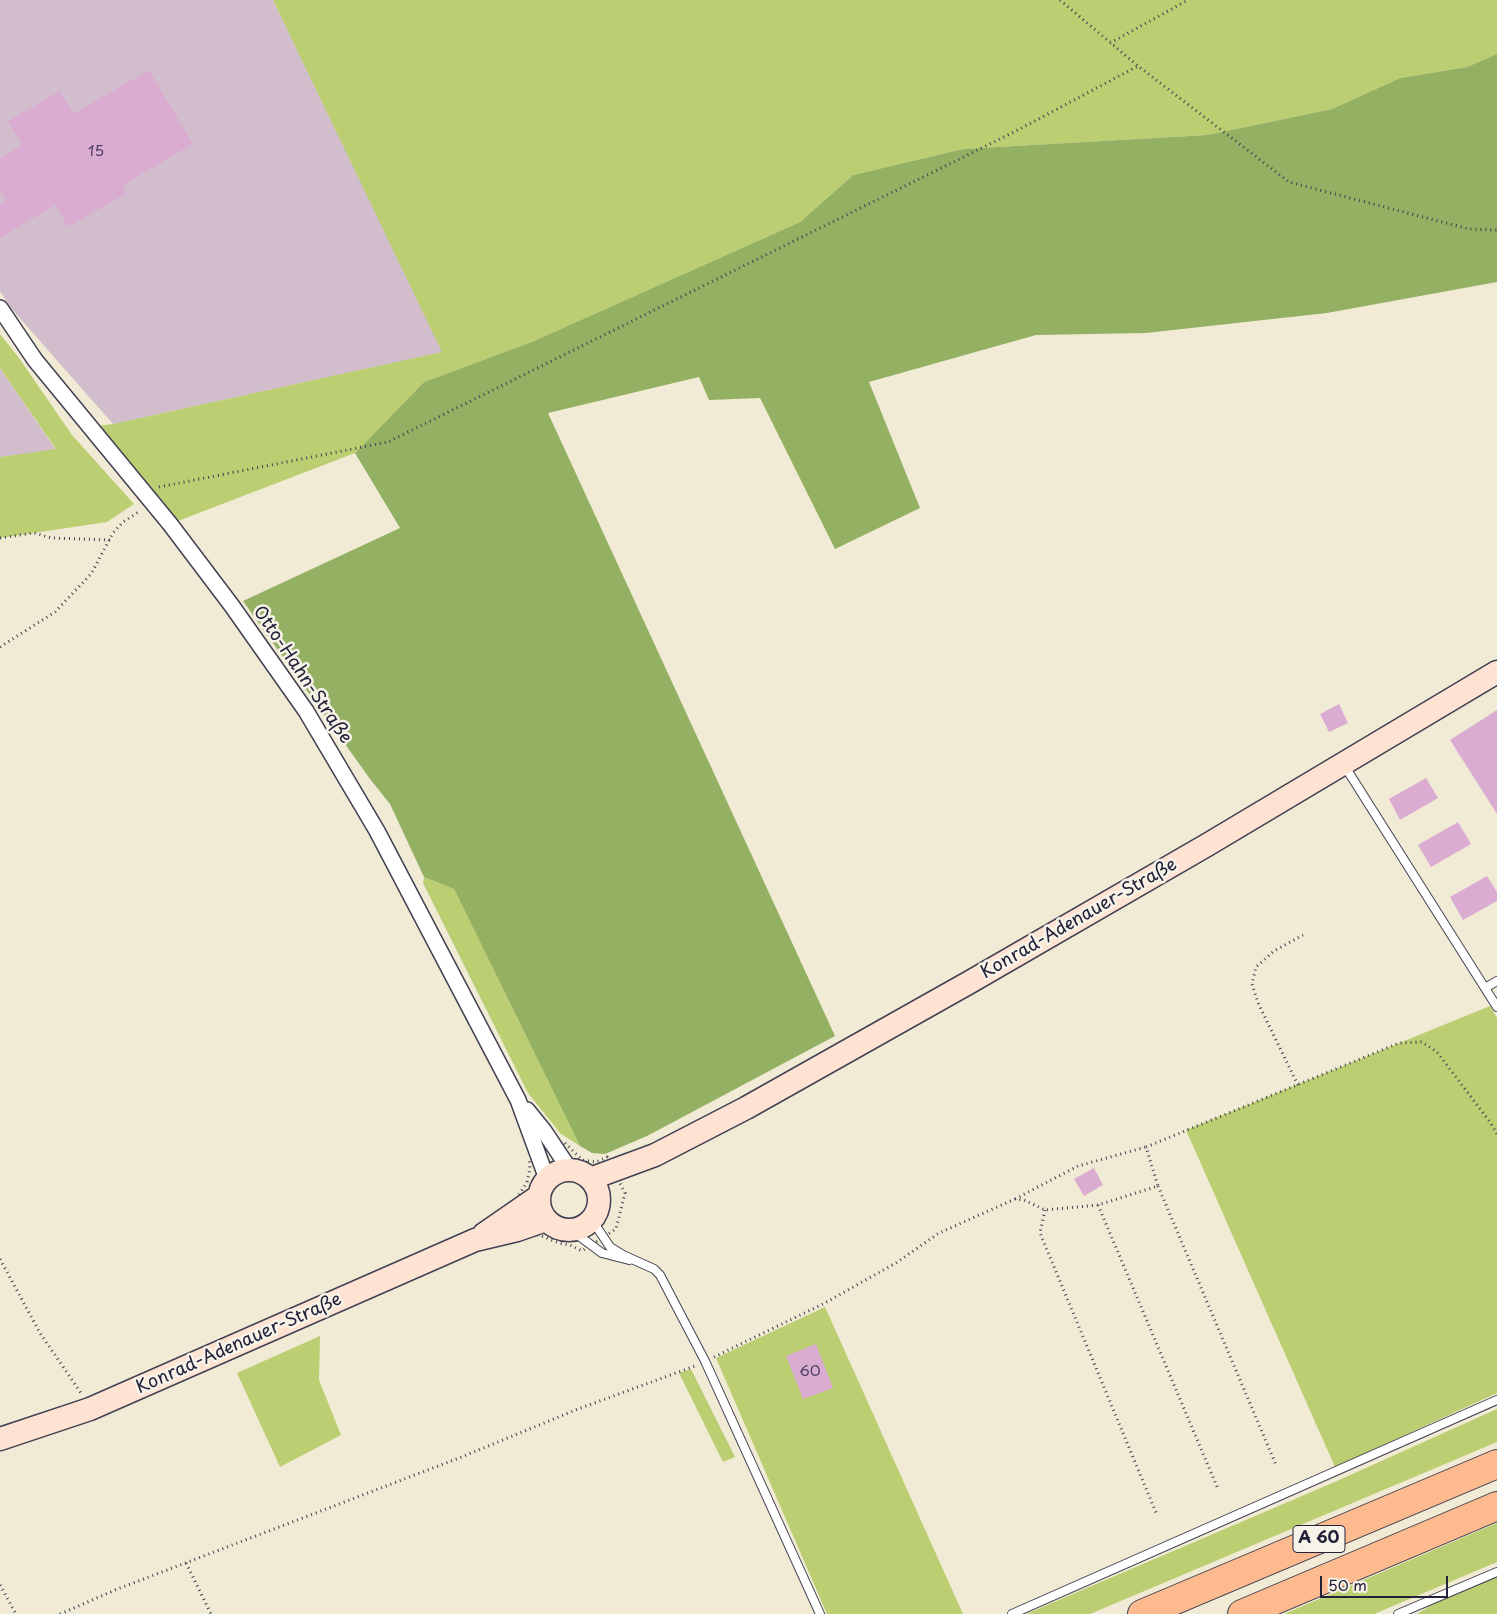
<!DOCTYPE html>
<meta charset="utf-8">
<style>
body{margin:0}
#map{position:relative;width:1497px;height:1614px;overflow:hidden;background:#f1ead4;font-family:"Playpen Sans",sans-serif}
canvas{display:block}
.scale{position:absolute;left:1320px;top:1576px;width:128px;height:22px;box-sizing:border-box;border:2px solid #22223b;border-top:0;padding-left:6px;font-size:15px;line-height:18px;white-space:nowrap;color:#22223b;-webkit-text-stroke:4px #f7f3e8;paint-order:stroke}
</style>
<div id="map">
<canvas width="1497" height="1614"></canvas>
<div class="scale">50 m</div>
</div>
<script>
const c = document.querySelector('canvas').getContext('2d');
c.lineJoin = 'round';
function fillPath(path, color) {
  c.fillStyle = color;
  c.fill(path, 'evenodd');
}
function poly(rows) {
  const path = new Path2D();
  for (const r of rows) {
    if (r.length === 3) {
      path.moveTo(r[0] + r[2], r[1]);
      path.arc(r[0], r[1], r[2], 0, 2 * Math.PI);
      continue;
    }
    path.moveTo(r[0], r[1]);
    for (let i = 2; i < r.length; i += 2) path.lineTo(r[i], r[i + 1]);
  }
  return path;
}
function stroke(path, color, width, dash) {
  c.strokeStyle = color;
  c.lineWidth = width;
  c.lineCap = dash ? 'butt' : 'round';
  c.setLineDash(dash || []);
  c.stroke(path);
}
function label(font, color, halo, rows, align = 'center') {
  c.font = font + ' "Playpen Sans",sans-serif';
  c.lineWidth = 5;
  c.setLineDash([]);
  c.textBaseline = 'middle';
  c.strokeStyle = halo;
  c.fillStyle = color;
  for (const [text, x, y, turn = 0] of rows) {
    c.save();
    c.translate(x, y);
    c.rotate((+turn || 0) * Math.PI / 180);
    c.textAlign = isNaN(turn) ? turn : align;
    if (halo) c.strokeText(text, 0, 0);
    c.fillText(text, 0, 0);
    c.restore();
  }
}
fillPath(poly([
 [0,0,273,0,443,352,113,424,10,307,0,291],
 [0,368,56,450,0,457]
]), '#d1bdcc');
fillPath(poly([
 [273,0,1497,0,1497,54,1467,67,1400,78,1332,109,1207,135,963,149,853,175,800,222,534,341,424,382,355,453,170,524,91,427,113,424,442,352],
 [0,334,19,358,72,435,134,504,107,522,0,538,0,457,56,449,0,368],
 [424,877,454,889,580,1146,561,1134,528,1093,423,883],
 [1490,1006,1497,1018,1497,1393,1335,1467,1186,1130],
 [825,1307,963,1614,827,1614,716,1358],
 [320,1336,319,1380,341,1435,280,1467,237,1373],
 [691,1369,735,1457,723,1462,679,1373],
 [1497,1409,1497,1442,1090,1614,1026,1614,1337,1481],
 [1497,1523,1497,1562,1374,1614,1284,1614],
 [1497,1577,1497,1614,1417,1614,1438,1601]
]), '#bbce71');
fillPath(poly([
 [1497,54,1497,282,1327,313,1146,333,1036,335,869,382,920,508,835,549,760,398,709,400,699,377,548,413,835,1036,647,1136,605,1154,592,1153,580,1146,454,889,424,877,390,804,370,779,243,601,400,528,355,453,424,382,534,341,800,222,853,175,963,149,1207,135,1332,109,1400,78,1467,67]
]), '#94b163');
fillPath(poly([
 [149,70,193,144,123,185,127,193,68,227,55,205,0,238,0,204,6,201,0,191,0,159,22,145,8,121,60,91,73,114],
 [1339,704,1348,723,1329,732,1320,714],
 [1497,710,1497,814,1450,740],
 [1426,778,1438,798,1400,820,1389,799],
 [1458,822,1471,844,1431,867,1418,845],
 [1487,876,1497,892,1497,901,1463,920,1450,897],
 [1094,1168,1103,1185,1084,1196,1074,1179],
 [816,1344,833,1388,803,1399,786,1356]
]), '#dbacd2');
const service = poly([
 [1344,765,1497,1007],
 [1485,988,1497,981],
 [592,1220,610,1247,623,1255,654,1269,660,1275,705,1361,820,1614],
 [571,1230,602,1253,629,1260],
 [1012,1614,1497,1400],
 [1398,1614,1497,1572]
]);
const minor = poly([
 [0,308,35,360,170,524,232,606,306,711,377,831,518,1100,547,1179],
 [527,1110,544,1131,570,1170]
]);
const secondary = poly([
 [569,1200,30],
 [590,1179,655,1155,746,1108,970,982,1207,845,1497,672],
 [484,1234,539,1196],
 [0,1439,90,1409,475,1240,517,1230,546,1220]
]);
const motorway = poly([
 [1142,1614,1497,1464],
 [1242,1614,1497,1506]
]);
stroke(service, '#414052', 10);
stroke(minor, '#414052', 18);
stroke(secondary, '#414052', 25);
stroke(motorway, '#414052', 30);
stroke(poly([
 [1060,0,1138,66,1289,182,1469,229,1497,230],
 [1110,43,1188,0],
 [159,487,388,442,1016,131,1138,66],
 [0,538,34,533,52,538,110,540],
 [0,647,55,612,91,574,113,533,123,522,140,511],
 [1298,1085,1258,1003,1252,984,1256,967,1274,951,1303,935],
 [565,1143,582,1160,596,1162,607,1157,625,1193,616,1229,582,1251,570,1245,559,1243,539,1235,528,1234,520,1237,506,1207,517,1198,527,1182,530,1168,529,1159,565,1143],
 [1158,1186,1276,1465],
 [1015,1199,1078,1166,1146,1147],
 [1098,1205,1218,1489],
 [1045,1210,1040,1233,1157,1515],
 [0,1259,40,1333,81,1393],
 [714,1357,823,1304,896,1263,939,1233,1015,1199,1024,1200,1045,1210,1098,1205,1158,1186,1146,1147,1399,1043,1422,1042,1437,1052,1490,1122,1497,1134],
 [186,1563,211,1614],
 [0,1585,16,1614],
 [60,1614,115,1590,459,1458,578,1409,695,1366]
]), '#414052', 3, [1, 4]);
stroke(service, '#fff', 8);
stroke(minor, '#fff', 15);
stroke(secondary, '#fee3d2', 22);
stroke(motorway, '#fcba8e', 28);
label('15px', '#504461', null, [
 ["15",96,152],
 ["60",810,1372]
]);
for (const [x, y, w] of [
 [1319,1539,52]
]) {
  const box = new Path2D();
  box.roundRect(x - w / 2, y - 13.5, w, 27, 4);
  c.fillStyle = '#f7f3e8';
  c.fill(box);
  stroke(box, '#22223b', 1);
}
label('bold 16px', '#22223b', null, [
 ["A 60",1319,1539]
]);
label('18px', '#22223b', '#f7f3e8', [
 ["Otto-Hahn-Straße",302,675,56],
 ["Konrad-Adenauer-Straße",1079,919,-30],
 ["Konrad-Adenauer-Straße",239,1344,-24]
]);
</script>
